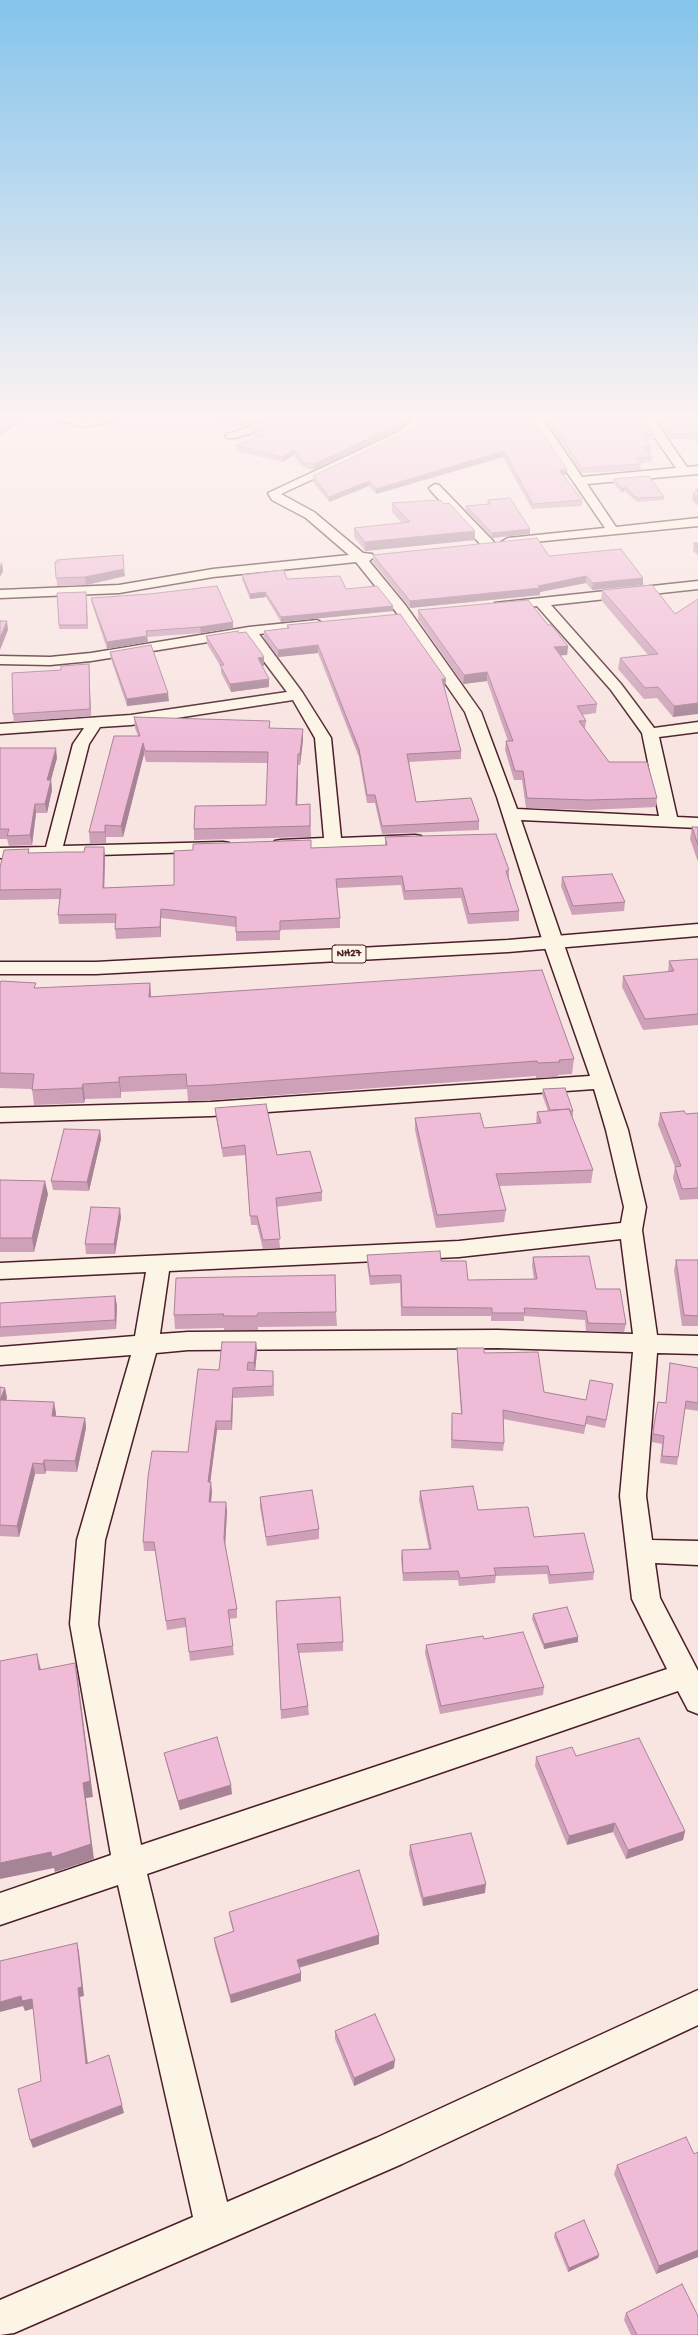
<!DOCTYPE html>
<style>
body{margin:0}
canvas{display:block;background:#f8e4e1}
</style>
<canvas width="698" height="2335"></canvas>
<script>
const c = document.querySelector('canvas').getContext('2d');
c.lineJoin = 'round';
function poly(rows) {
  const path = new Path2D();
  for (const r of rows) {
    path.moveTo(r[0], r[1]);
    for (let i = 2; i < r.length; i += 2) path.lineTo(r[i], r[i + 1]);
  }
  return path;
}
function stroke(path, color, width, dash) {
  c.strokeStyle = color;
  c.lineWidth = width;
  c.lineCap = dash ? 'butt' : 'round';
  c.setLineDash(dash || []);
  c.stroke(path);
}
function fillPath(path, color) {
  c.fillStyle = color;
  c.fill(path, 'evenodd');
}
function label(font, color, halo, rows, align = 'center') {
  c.font = font + ' "Gochi Hand",sans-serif';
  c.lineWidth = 3.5;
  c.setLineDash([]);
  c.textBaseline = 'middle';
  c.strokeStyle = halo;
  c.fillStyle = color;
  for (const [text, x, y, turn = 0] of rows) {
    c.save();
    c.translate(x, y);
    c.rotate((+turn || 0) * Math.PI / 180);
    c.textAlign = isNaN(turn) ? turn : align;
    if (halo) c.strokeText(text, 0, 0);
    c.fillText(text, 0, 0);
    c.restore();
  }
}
const minor = poly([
 [55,418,74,418,84,421,97,418,119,418,117,420,84,427,57,420,55,418],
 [280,418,298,418,296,420,235,438,227,438,225,436,227,434,280,418],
 [411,418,423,418,419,427,404,437,281,494,314,512,363,553,372,554,374,557,369,561,406,606,481,712,517,809,659,816,642,733,611,690,537,606,500,610,495,609,493,606,495,603,698,581,698,589,551,605,621,684,654,728,698,722,698,732,659,737,677,817,698,818,698,828,521,820,628,1130,646,1207,642,1230,657,1335,698,1336,698,1354,657,1353,646,1496,652,1540,698,1541,698,1565,655,1563,660,1598,698,1671,698,1714,688,1710,678,1691,147,1874,227,2202,376,2138,698,1990,698,2025,402,2164,14,2333,0,2335,0,2300,193,2217,118,1885,0,1925,0,1893,111,1855,70,1624,77,1540,131,1355,0,1365,0,1347,135,1336,146,1272,0,1279,0,1263,459,1241,621,1223,624,1207,606,1130,594,1089,211,1116,0,1122,0,1108,211,1102,590,1076,543,942,497,797,465,712,396,612,356,562,213,577,119,593,0,598,0,590,119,585,213,569,349,555,306,518,272,500,268,493,396,433,410,423,411,418],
 [621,1239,633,1334,497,1330,188,1332,160,1334,169,1271,459,1257,621,1239],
 [497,1348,633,1352,620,1496,632,1599,667,1669,141,1845,98,1624,105,1540,156,1353,188,1350,497,1348],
 [530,418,542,418,582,477,676,468,641,418,653,418,687,467,698,466,698,474,587,484,616,527,698,518,698,526,503,545,501,542,508,538,605,528,530,418],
 [435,484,439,485,493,541,495,544,493,547,483,547,431,491,429,488,435,484],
 [317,620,324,624,322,627,259,634,302,692,331,738,341,838,415,835,421,836,424,840,421,844,281,850,275,849,272,845,275,841,281,840,324,838,315,738,293,700,131,725,100,727,89,744,63,846,223,842,229,843,232,847,229,851,0,858,0,848,46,847,73,744,84,728,0,734,0,724,131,715,287,692,245,636,91,661,50,665,0,664,0,656,50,657,91,653,249,627,317,620]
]);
const trunk = poly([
 [698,924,698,936,508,952,96,974,0,974,0,962,96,962,508,940,698,924]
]);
stroke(minor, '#4a1f2b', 3);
stroke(trunk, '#4a1f2b', 3);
fillPath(minor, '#fcf5e5');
fillPath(trunk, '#fcf5e5');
fillPath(poly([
 [218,418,275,418,239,429,218,420],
 [422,418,566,475,563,475,582,500,582,506,532,509,503,457,376,494,369,486,329,502,313,482,313,476,405,433,420,423],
 [544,418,644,418,655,434,654,440,647,440,651,447,651,452,648,452,652,457,651,462,640,463,641,464,640,470,581,473],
 [654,418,698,418,698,445,693,439,670,439],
 [409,422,395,432,314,470,302,467,294,455,283,462,236,451,236,445,258,438,252,435,252,429],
 [613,479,664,497,664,500,637,502,624,491,622,493,613,483],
 [698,489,698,506,692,500,693,494],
 [488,500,530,529,530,534,492,538,466,511,466,506,487,505],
 [392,503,444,504,475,540,365,551,354,537,354,528,402,523,392,512],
 [694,543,698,543,698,555,693,551],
 [373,555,549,556,643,578,643,585,592,590,586,583,540,592,540,595,410,608,373,562],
 [55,562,125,576,86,585,57,586],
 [242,575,287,579,346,589,393,611,281,622,266,597,250,599,242,579],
 [602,590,675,614,698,599,673,717,657,698,644,699,618,669,620,658,648,655,601,600],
 [87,596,88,629,59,629,59,625],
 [91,598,233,622,233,628,201,633,147,637,148,642,107,649,92,604],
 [418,610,548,625,568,646,567,655,560,655,597,704,596,713,582,715,586,721,585,729,609,762,657,798,656,807,588,810,526,808,522,780,514,780,505,750,506,741,508,741,487,681,463,684,418,619],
 [287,625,446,679,445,686,444,687,461,751,461,759,409,762,416,802,479,821,479,830,382,834,375,803,367,803,359,757,318,653,278,657,264,638,264,631,287,628],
 [238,633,264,666,262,666,269,679,269,687,231,692,221,673,221,667,207,644,206,636],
 [110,652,169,701,127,706,111,659],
 [89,664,91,716,14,722,13,714],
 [134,717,270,721,270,728,303,729,303,740,300,765,298,765,297,805,310,804,311,837,194,840,194,829,266,805,268,763,146,762,144,754,123,837,106,837,106,843,90,844,89,832,138,736,135,728],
 [0,748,57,758,51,780,52,790,47,813,36,813,32,845,9,846,7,839,0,839],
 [692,827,698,827,698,862,690,839],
 [385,837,509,870,509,879,519,911,519,921,468,924,461,898,404,900,401,885,337,888,340,918,340,928,280,930,280,940,236,941,236,927,161,918,161,937,116,939,115,929,115,923,59,924,58,915,60,899,0,900,0,868,29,849,29,853,105,856,104,888,174,885,311,848,385,845],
 [562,877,625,902,624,911,572,915,561,886],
 [698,959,698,1025,643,1030,622,987,623,976,668,972,669,961],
 [0,983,36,988,150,983,151,997,574,1059,572,1074,558,1075,558,1077,536,1078,536,1076,213,1100,188,1101,187,1089,121,1092,121,1098,85,1099,84,1103,34,1105,32,1089,0,1088],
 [543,1089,573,1111,573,1116,572,1116,593,1170,591,1183,499,1186,506,1210,504,1222,436,1228,415,1130,415,1118,484,1128,536,1124,537,1112,548,1111,542,1094],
 [215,1108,277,1155,322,1192,322,1201,276,1207,280,1248,263,1249,257,1225,251,1225,245,1155,223,1157,216,1117],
 [660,1113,686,1114,698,1113,698,1199,680,1200,673,1178,675,1167,658,1125],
 [100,1130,101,1139,89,1191,53,1190,51,1181],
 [0,1180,48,1194,34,1252,0,1252],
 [121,1217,115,1254,86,1254,85,1244],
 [367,1255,441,1261,468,1280,534,1279,532,1266,533,1257,596,1289,626,1324,624,1332,586,1331,585,1320,524,1316,524,1321,491,1321,491,1316,401,1316,400,1283,370,1285,367,1263],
 [676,1260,698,1260,698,1326,682,1326,674,1270],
 [0,1303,117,1305,116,1329,0,1337],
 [336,1312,337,1326,258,1327,258,1330,224,1330,224,1328,175,1329,174,1315],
 [256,1342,257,1351,255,1371,273,1371,274,1396,233,1398,232,1430,217,1430,210,1482,212,1492,211,1502,227,1511,225,1544,237,1609,237,1618,229,1619,234,1655,190,1661,186,1627,167,1630,155,1551,144,1551,143,1542,188,1452,219,1370],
 [457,1348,484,1353,544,1392,586,1400,613,1384,605,1428,586,1424,584,1434,503,1419,504,1443,503,1451,451,1448,452,1413,461,1414,457,1356],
 [670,1363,698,1368,698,1411,685,1409,677,1465,660,1463,662,1444,652,1442,652,1433,658,1402,666,1403,669,1371],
 [0,1387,5,1388,7,1398,6,1400,56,1413,56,1416,85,1418,86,1428,77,1472,46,1471,45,1474,35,1474,19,1537,0,1536],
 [420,1491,534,1537,594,1572,593,1580,549,1584,547,1574,496,1576,495,1583,459,1586,458,1580,403,1581,401,1558,402,1550,429,1549,419,1500],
 [260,1497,319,1529,319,1539,267,1546,260,1507],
 [276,1601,343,1642,343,1651,299,1653,308,1706,309,1715,281,1719],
 [533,1614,578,1637,578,1642,544,1649,532,1619],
 [484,1639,544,1687,543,1695,440,1714,425,1653,426,1645],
 [164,1753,232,1794,180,1810,166,1762],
 [576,1756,685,1831,683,1840,626,1859,613,1832,567,1845,535,1766,536,1757],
 [410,1845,485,1893,423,1906,409,1854],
 [229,1912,379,1935,379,1944,299,1968,301,1973,301,1981,231,2003,215,1946,214,1938,233,1931,230,1920],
 [335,2031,394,2068,354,2086,335,2039],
 [698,2152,698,2257,656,2274,614,2174,617,2165,694,2154],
 [555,2233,599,2255,598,2258,568,2272,554,2237],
 [626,2313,698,2335,631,2335,624,2320]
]), '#cea1b9');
fillPath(poly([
 [22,418,27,418,0,435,0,432],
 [257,418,275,418,239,429,238,424],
 [407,418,410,418,409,422,395,432,314,470,314,464],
 [294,450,294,455,283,462,282,457],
 [504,451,503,457,376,494,376,489],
 [567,469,566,475,558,475,559,470],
 [369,481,369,486,329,502,329,497],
 [625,487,624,491,622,493,623,489],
 [530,529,530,534,492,538,492,533],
 [475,531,475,540,365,551,365,542],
 [2,562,3,571,0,577,0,566],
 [124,569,125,576,86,585,85,577],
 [586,576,586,583,540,592,540,595,410,608,410,601,538,586],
 [643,578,643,585,592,590,593,583],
 [265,592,266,597,250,599,250,594],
 [393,606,393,611,281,622,281,617],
 [7,621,8,630,0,650,0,638],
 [233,622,233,628,201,633,200,627],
 [147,636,148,642,107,649,107,642],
 [318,645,318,653,278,657,278,650],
 [568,646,567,655,554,656,554,647],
 [264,657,264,666,258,666,258,658],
 [89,664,89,672,91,716,90,709],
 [487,672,487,681,463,684,464,675],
 [269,679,269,687,231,692,230,684],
 [442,679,446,679,445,686,442,687],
 [168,693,169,701,127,706,127,699],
 [698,703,698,714,673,717,674,706],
 [303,729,303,740,300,765,300,754],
 [143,743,144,754,123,837,121,826],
 [56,748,57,758,48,790,47,780],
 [298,754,298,765,297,816,296,805],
 [51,780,52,790,47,813,45,804],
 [35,804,36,813,32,845,30,835],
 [105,825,106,837,106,843,105,832],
 [104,847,105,856,104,897,103,888],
 [161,909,161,937,160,927],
 [150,983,151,998,149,997],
 [119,1077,121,1092,121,1098,119,1082],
 [83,1084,85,1099,84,1103,82,1088],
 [100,1130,101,1139,89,1191,87,1182],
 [45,1181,48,1194,34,1252,32,1238],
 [120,1208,121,1217,115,1254,114,1244],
 [115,1296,117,1305,116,1329,115,1320],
 [256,1342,257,1351,255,1372,254,1363],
 [5,1388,7,1398,2,1410,0,1400],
 [233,1388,233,1398,232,1430,231,1421],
 [54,1402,56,1413,54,1427,52,1416],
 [85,1418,86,1428,77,1472,75,1461],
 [216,1421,217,1430,209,1492,208,1482],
 [44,1460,46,1471,45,1474,43,1464],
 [33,1463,35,1474,19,1537,17,1526],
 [211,1482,212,1492,210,1511,209,1502],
 [226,1502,227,1511,225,1548,224,1539],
 [578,1637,578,1642,544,1649,544,1644],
 [37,1654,41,1670,39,1670],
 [75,1663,78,1679,93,1797,86,1798,94,1859,55,1872,54,1868,0,1879,0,1863,83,1783],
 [231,1785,232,1794,180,1810,178,1801],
 [615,1823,613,1832,567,1845,569,1836],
 [685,1831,683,1840,626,1859,628,1850],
 [486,1884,485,1893,423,1906,423,1898],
 [379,1935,379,1944,297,1968,297,1960],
 [77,1943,79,1952,84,1996,80,1997,89,2073,86,2064,78,1988],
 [301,1973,301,1981,231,2003,230,1995],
 [21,1996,32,1999,35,2008,25,2011,23,2006,0,2012,0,2002],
 [395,2060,394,2068,354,2086,354,2078],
 [122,2105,124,2113,33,2148,30,2140],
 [698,2250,698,2257,656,2274,659,2266],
 [599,2255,598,2258,568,2272,569,2268]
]), '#a78396');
const building = poly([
 [0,418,22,418,0,432,0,418],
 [225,418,257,418,238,424,225,418],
 [290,418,407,418,395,426,314,464,302,462,294,450,282,457,236,445,265,435,252,429,290,418],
 [422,418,532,418,567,469,559,470,582,500,533,504,504,451,376,489,369,481,329,497,313,476,405,433,420,423,422,418],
 [548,418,644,418,655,434,643,435,651,447,644,447,652,457,636,458,641,464,582,468,548,418],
 [658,418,698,418,698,439,694,433,670,434,658,418],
 [649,476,664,497,637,498,625,487,623,489,613,479,649,476],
 [698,489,698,498,693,494,698,489],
 [510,498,530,529,492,533,466,506,490,504,488,500,510,498],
 [440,500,444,504,449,503,475,531,365,542,354,528,410,522,392,503,440,500],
 [537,538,549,556,621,549,643,578,593,583,586,576,538,586,540,588,410,601,373,555,537,538],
 [694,543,698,543,698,547,694,543],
 [123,555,124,569,85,577,56,578,55,562,58,562,57,560,123,555],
 [284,570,287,579,340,576,346,589,377,586,393,606,281,617,265,592,250,594,242,575,284,570],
 [652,585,675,614,698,599,698,703,674,706,658,687,645,688,620,658,658,654,602,590,652,585],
 [217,586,233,622,200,627,146,631,147,636,107,642,91,598,149,594,217,586],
 [86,592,87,625,59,625,57,593,86,592],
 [528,600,548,625,551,625,568,646,554,647,597,704,577,706,586,721,579,721,609,762,647,762,657,798,589,800,527,798,523,771,515,771,506,741,513,741,487,672,464,675,418,610,528,600],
 [400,614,446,679,442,679,461,751,407,754,416,802,471,798,479,821,382,826,375,795,367,795,359,749,318,645,278,650,264,631,289,628,287,625,400,614],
 [0,621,7,621,0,638,0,621],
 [238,631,238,633,246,632,260,651,264,657,258,658,269,679,230,684,220,665,224,665,206,636,238,631],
 [151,645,168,693,127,699,110,652,151,645],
 [89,664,90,709,13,714,12,673,61,670,61,666,89,664],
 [134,717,270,721,269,728,303,729,300,754,298,754,296,805,310,804,310,826,194,829,195,806,266,805,268,752,145,751,143,743,121,826,105,825,105,832,89,832,114,736,140,736,134,717],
 [0,748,56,748,47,780,51,780,45,804,35,804,30,835,7,836,9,829,0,829,0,748],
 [692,827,698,827,698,845,692,827],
 [496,834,509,870,506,871,519,911,469,914,462,888,405,891,402,876,336,879,340,918,280,921,280,931,236,932,236,917,161,909,160,927,115,929,116,914,58,915,61,889,0,890,0,868,4,850,29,849,28,853,67,852,84,852,85,847,104,847,103,888,174,885,174,851,193,850,193,844,311,840,311,848,387,845,385,837,496,834],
 [612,874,625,902,573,906,562,877,612,874],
 [698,959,698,1014,645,1019,623,976,674,971,669,961,698,959],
 [542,970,574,1059,559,1060,560,1062,538,1063,537,1061,212,1085,187,1086,186,1074,119,1077,119,1082,83,1084,82,1088,32,1090,34,1074,0,1073,0,983,1,981,36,983,34,988,150,983,149,997,542,970],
 [565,1088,573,1111,570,1111,569,1109,550,1110,543,1089,565,1088],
 [266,1104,277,1155,310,1151,322,1192,276,1198,280,1239,263,1240,257,1216,250,1216,245,1145,222,1148,215,1108,266,1104],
 [569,1109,593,1170,496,1174,506,1210,437,1215,415,1118,480,1113,484,1128,541,1123,537,1112,569,1109],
 [684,1111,686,1114,698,1113,698,1188,682,1189,675,1167,681,1166,660,1113,684,1111],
 [64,1129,100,1130,87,1182,51,1181,64,1129],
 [0,1180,45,1181,32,1238,0,1238,0,1180],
 [91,1207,120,1208,114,1244,85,1244,91,1207],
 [440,1251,441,1261,466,1261,468,1280,537,1279,533,1257,589,1256,596,1289,620,1289,626,1324,588,1323,586,1311,524,1308,525,1313,492,1313,492,1308,402,1307,401,1275,370,1276,367,1255,440,1251],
 [676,1260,698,1260,698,1316,684,1315,676,1260],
 [335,1275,336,1312,258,1313,257,1316,223,1316,224,1314,174,1315,176,1278,335,1275],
 [115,1296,115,1320,0,1327,0,1303,115,1296],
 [222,1342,256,1342,254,1363,248,1362,247,1370,273,1371,273,1386,233,1388,231,1421,216,1421,208,1482,211,1482,209,1502,226,1502,224,1539,237,1609,228,1610,233,1646,189,1652,185,1618,166,1621,154,1542,143,1542,148,1477,152,1451,188,1452,198,1369,219,1370,222,1342],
 [457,1348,484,1348,484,1353,538,1352,544,1392,586,1400,590,1380,613,1384,606,1420,587,1416,585,1426,503,1410,504,1443,452,1440,452,1413,462,1414,457,1348],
 [670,1363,698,1368,698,1403,686,1401,678,1457,662,1456,664,1436,653,1434,654,1425,658,1402,666,1403,670,1363],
 [0,1387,5,1388,0,1400,54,1402,52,1416,85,1418,75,1461,44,1460,43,1464,33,1463,17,1526,0,1525,0,1387],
 [473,1486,478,1510,528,1507,534,1537,584,1533,594,1572,550,1575,548,1566,494,1568,496,1575,460,1578,458,1571,403,1573,402,1550,431,1549,420,1491,473,1486],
 [312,1490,319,1529,266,1537,260,1497,312,1490],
 [340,1597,343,1642,297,1644,308,1706,281,1710,276,1601,340,1597],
 [567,1607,578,1637,544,1644,533,1614,567,1607],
 [523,1632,544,1687,441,1706,426,1645,483,1636,484,1639,523,1632],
 [37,1654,39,1670,75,1663,90,1781,83,1783,91,1844,52,1857,51,1852,0,1863,0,1661,37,1654],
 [217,1737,231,1785,178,1801,164,1753,217,1737],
 [639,1738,685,1831,628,1850,615,1823,569,1836,536,1757,572,1747,576,1756,639,1738],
 [471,1833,486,1884,423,1898,410,1845,471,1833],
 [359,1870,379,1935,297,1960,301,1973,230,1995,214,1938,234,1931,229,1912,359,1870],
 [77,1943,82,1987,78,1988,86,2064,109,2055,122,2105,30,2140,18,2089,41,2081,32,1999,22,2001,21,1996,0,2002,0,1961,77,1943],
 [375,2014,395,2060,354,2078,335,2031,375,2014],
 [686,2137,694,2154,698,2152,698,2250,659,2266,617,2165,686,2137],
 [584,2220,599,2255,569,2268,555,2233,584,2220],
 [682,2284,698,2316,698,2335,637,2335,626,2313,682,2284]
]);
fillPath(building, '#efbbd7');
stroke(building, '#a78396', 1);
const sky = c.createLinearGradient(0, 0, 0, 745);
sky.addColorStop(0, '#85c4ec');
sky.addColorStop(0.56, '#fcf3f2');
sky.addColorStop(1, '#fcf3f200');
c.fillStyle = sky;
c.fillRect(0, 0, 698, 745);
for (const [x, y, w] of [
 [349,954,34]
]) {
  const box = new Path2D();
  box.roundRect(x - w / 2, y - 9, w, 18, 3);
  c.fillStyle = '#fcf5e5';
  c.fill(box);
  stroke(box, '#4a1f2b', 1);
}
label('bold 11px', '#4a1f2b', null, [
 ["NH27",349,954]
]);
</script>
